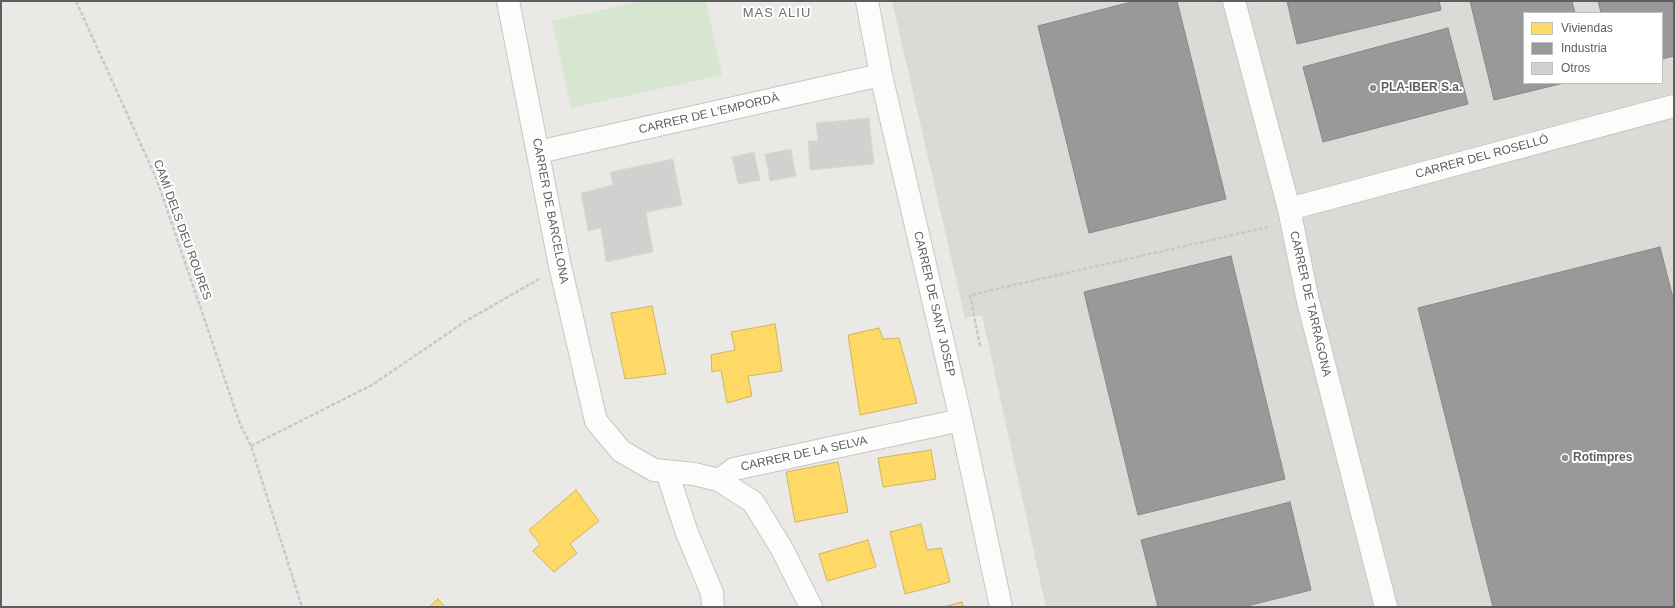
<!DOCTYPE html>
<meta charset="utf-8">
<style>
body{margin:0}
#map{position:relative;width:1675px;height:608px;overflow:hidden;background:#ebe9e5;font-family:Arial,sans-serif}
canvas{display:block}
.frame{position:absolute;inset:0;border:2px solid #5b5f63;pointer-events:none}
.legend{position:absolute;left:1523px;top:12px;width:140px;height:72px;box-sizing:border-box;background:#fff;border:1px solid #bdbfc1;margin:0;padding:5px 7px;list-style:none;font-size:12px;color:#5b5f63}
.legend li{display:flex;align-items:center;gap:8px;height:20px}
.legend b{width:20px;border:1px solid #bdbfc1}
</style>
<div id="map">
<canvas width="1675" height="608"></canvas>
<div class="frame"></div>
<ul class="legend">
<li><b style="height:11px;background:#ffd966"></b>Viviendas</li>
<li><b style="height:11px;background:#999"></b>Industria</li>
<li><b style="height:11px;background:#d2d1cf"></b>Otros</li>
</ul>
</div>
<script>
const c = document.querySelector('canvas').getContext('2d');
c.lineJoin = 'round';
function fillPath(path, color) {
  c.fillStyle = color;
  c.fill(path, 'evenodd');
}
function poly(rows) {
  const path = new Path2D();
  for (const r of rows) {
    path.moveTo(r[0], r[1]);
    for (let i = 2; i < r.length; i += 2) path.lineTo(r[i], r[i + 1]);
  }
  return path;
}
function stroke(path, color, width, dash) {
  c.strokeStyle = color;
  c.lineWidth = width;
  c.lineCap = dash ? 'butt' : 'round';
  c.setLineDash(dash || []);
  c.stroke(path);
}
function label(font, color, halo, rows, align = 'center') {
  c.font = font + ' Arial,sans-serif';
  c.lineWidth = 4;
  c.setLineDash([]);
  c.textBaseline = 'middle';
  c.strokeStyle = halo;
  c.fillStyle = color;
  for (const [text, x, y, turn = 0] of rows) {
    c.save();
    c.translate(x, y);
    c.rotate((+turn || 0) * Math.PI / 180);
    c.textAlign = isNaN(turn) ? turn : align;
    if (halo) c.strokeText(text, 0, 0);
    c.fillText(text, 0, 0);
    c.restore();
  }
}
fillPath(poly([
 [892,1,1674,1,1674,607,1046,607,982,315,965,318],
 [1524,13,1662,13,1662,83,1524,83]
]), '#dcdad6');
fillPath(poly([
 [643,1,706,1,722,75,571,108,552,21]
]), '#d6e6d1');
const homes = poly([
 [652,306,666,374,625,379,611,313,652,306],
 [775,324,782,371,748,376,752,396,727,403,721,370,712,372,711,355,735,350,731,332,775,324],
 [879,328,883,339,899,338,917,403,860,415,848,335,879,328],
 [931,450,936,479,883,487,878,458,931,450],
 [838,462,848,512,795,522,786,472,838,462],
 [576,490,599,521,570,544,577,553,554,572,533,551,540,544,529,530,576,490],
 [921,524,927,550,941,548,950,582,905,594,890,532,921,524],
 [868,540,876,567,827,581,819,554,868,540],
 [438,599,445,607,429,607,438,599],
 [962,602,963,607,943,607,962,602]
]);
fillPath(homes, '#ffd966');
stroke(homes, '#ceb465', 1);
const industry = poly([
 [1135,1,1177,1,1226,199,1089,233,1038,26,1135,1],
 [1287,1,1439,1,1441,10,1297,44,1287,1],
 [1470,1,1572,1,1575,13,1524,13,1524,83,1564,83,1494,100,1470,1],
 [1598,1,1674,1,1674,56,1662,59,1662,13,1601,13,1598,1],
 [1448,28,1468,104,1323,142,1303,67,1448,28],
 [1660,247,1674,302,1674,607,1493,607,1418,308,1660,247],
 [1231,256,1285,479,1138,515,1084,292,1231,256],
 [1290,502,1311,590,1243,607,1158,607,1141,540,1290,502]
]);
fillPath(industry, '#999');
stroke(industry, '#868889', 1);
const building = poly([
 [869,118,874,164,810,170,808,141,818,141,816,123,869,118],
 [791,149,796,176,770,181,765,154,791,149],
 [754,152,760,180,738,184,732,157,754,152],
 [673,159,682,205,646,212,653,252,606,262,601,228,588,231,581,193,613,185,610,172,673,159]
]);
fillPath(building, '#d2d1cf');
stroke(building, '#dad8d4', 1);
const minor = poly([
 [508,1,560,266,596,421,621,451,654,470,694,474,719,480,734,469,961,420],
 [867,1,881,75,961,420,1001,607],
 [1234,1,1289,209,1308,301,1386,607],
 [538,152,881,75],
 [1289,209,1674,106],
 [667,472,687,533,712,593,713,607],
 [719,480,753,502,782,549,811,607]
]);
stroke(minor, '#c6c6c6', 24);
stroke(poly([
 [76,1,157,180,240,424,251,446,302,607],
 [980,346,970,295,1268,227],
 [251,446,372,385,466,321,539,279]
]), '#c5cac7', 2.5, [4, 2]);
stroke(minor, '#fcfcfb', 22);
for (const [x, y, r, color] of [
 [1373,88,4,"#8d8f90"],
 [1565,458,4,"#8d8f90"]
]) {
  const dot = new Path2D();
  dot.arc(x, y, r, 0, 2 * Math.PI);
  c.fillStyle = color;
  c.fill(dot);
  stroke(dot, '#fff', 1.5);
}
label('bold 12px', '#5b5f63', '#fff', [
 ["PLA-IBER S.a.",1381,88],
 ["Rotimpres",1573,458]
], 'left');
label('12px', '#5b5f63', '#fff', [
 ["CARRER DE L'EMPORDÀ",709,114,-13],
 ["CARRER DEL ROSELLÓ",1482,157,-15],
 ["CARRER DE BARCELONA",550,211,79],
 ["CAMÍ DELS DEU ROURES",182,230,70],
 ["CARRER DE SANT JOSEP",934,304,77],
 ["CARRER DE TARRAGONA",1310,304,77],
 ["CARRER DE LA SELVA",804,454,-12]
]);
c.letterSpacing = '1px';
label('13px', '#6c7175', '#fff', [
 ["MAS ALIU",777,13]
]);
c.letterSpacing = '0px';
</script>
